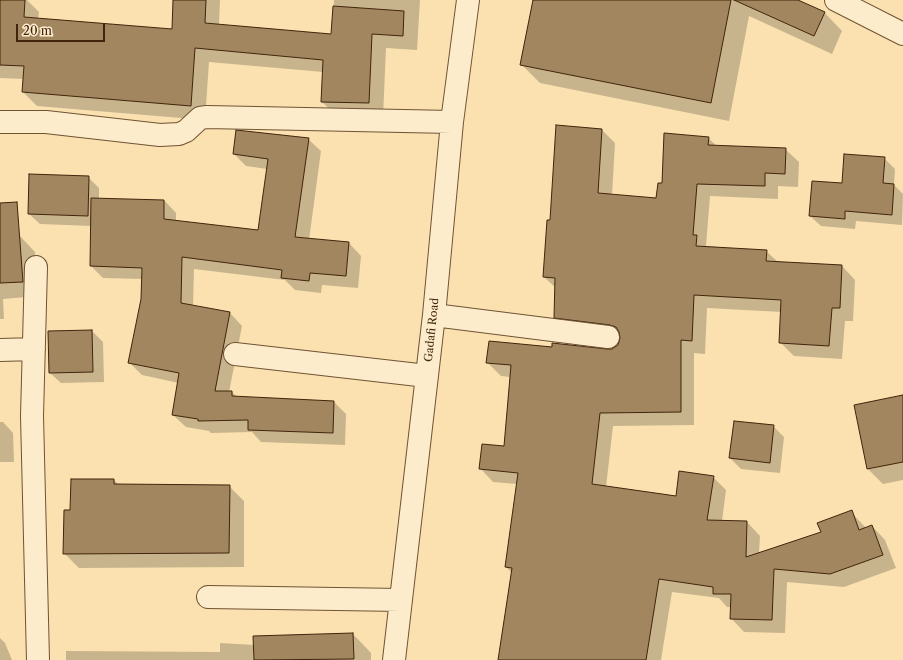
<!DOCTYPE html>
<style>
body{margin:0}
#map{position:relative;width:903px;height:660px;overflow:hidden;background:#fae1af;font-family:"Libre Caslon Text",serif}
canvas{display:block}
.scale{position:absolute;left:16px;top:24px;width:89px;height:18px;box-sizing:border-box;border:2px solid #41240b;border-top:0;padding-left:5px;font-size:12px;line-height:14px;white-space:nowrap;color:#41240b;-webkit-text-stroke:3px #fceccb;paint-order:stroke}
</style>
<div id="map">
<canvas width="903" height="660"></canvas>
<div class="scale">20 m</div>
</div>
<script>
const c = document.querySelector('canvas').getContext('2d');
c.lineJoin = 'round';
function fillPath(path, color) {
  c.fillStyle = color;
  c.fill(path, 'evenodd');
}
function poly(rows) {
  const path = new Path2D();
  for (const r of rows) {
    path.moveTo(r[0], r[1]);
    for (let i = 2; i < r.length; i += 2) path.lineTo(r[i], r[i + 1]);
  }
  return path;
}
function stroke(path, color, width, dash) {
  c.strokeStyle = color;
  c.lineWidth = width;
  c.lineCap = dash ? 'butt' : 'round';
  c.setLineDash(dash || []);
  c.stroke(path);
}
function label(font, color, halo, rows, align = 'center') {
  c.font = font + ' "Libre Caslon Text",serif';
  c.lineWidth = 3.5;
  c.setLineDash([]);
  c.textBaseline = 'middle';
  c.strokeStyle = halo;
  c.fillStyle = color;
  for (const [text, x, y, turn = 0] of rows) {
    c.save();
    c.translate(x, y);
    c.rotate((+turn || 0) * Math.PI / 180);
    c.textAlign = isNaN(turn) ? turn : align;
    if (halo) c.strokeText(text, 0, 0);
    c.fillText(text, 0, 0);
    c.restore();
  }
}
fillPath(poly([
 [0,0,27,0,39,12,38,19,173,30,174,0,220,0,219,25,332,35,334,0,420,0,417,50,386,48,383,117,337,116,322,102,323,72,209,62,205,120,37,106,23,92,24,79,0,78],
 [534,0,796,0,824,12,842,31,832,54,749,16,729,121,540,83,522,65],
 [557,127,602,130,615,143,612,195,657,199,663,184,708,138,717,146,785,149,799,162,798,187,778,186,778,199,710,196,706,246,766,251,778,262,842,266,855,280,853,321,845,321,842,359,794,356,780,342,782,312,707,308,705,354,694,353,694,425,613,426,606,487,676,497,713,477,726,490,722,521,747,522,760,536,759,553,822,532,851,512,866,528,872,526,885,540,896,568,844,587,787,582,785,633,744,632,731,618,731,607,727,607,719,598,672,592,661,660,499,660,512,573,506,567,517,484,493,482,480,468,505,447,511,377,501,376,487,362,553,348,613,350,618,345,622,337,568,331,555,317,556,288,544,277,551,221],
 [308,139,321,151,309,240,349,243,361,256,358,288,322,285,321,293,295,290,285,280,194,269,193,306,230,313,242,326,229,392,232,392,238,398,334,402,346,414,345,445,261,442,252,432,211,433,209,431,186,427,173,415,179,383,142,375,130,363,142,299,143,279,103,278,91,266,92,226,40,224,29,214,88,177,99,188,99,199,164,200,176,213,176,222,259,231,267,169,246,166,234,154],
 [884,158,895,169,894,185,903,194,902,225,856,221,855,229,821,226,810,216,843,184],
 [20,236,35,252,38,296,3,299,4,319,0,319,0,238],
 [92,331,103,342,104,382,61,383,50,373],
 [903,396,903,480,883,484,868,469],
 [0,422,3,422,13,433,14,462,0,462],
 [773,426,784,437,780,473,741,469,730,458],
 [114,480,119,485,229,486,244,501,244,567,79,568,64,553],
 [353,634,371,653,371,660,66,660,66,651,220,652,220,643,255,645],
 [0,638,5,643,12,660,0,660]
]), '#0003');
const building = poly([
 [0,0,25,0,24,17,172,29,173,0,206,0,205,23,331,34,333,6,404,11,403,36,372,34,369,103,321,102,323,60,195,48,191,106,22,92,24,66,0,65,0,0],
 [533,0,731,0,711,103,520,65,533,0],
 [734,0,798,0,825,12,814,36,734,0],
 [556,125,602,129,598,193,656,198,658,183,662,183,664,133,709,137,708,145,786,148,785,174,765,173,765,186,697,184,693,235,697,235,696,246,767,250,766,261,842,265,840,308,832,308,829,346,779,343,781,300,694,295,692,341,681,340,681,412,600,413,592,484,676,496,679,471,714,476,707,520,747,521,746,557,821,532,817,523,852,510,859,530,872,525,883,555,830,574,774,569,772,620,730,619,731,594,713,594,713,587,659,579,646,660,498,660,512,568,505,567,518,473,479,469,482,444,504,446,511,365,486,363,489,341,552,347,552,343,607,349,612,349,618,345,620,338,619,332,616,327,610,325,554,318,555,278,543,277,547,220,550,220,556,125],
 [236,130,309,138,295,237,349,242,346,276,310,273,309,281,281,278,282,270,182,257,181,303,230,312,215,391,232,391,232,396,334,401,333,433,248,430,248,420,198,421,198,419,172,415,179,373,128,363,141,299,142,268,90,266,91,198,164,200,164,219,258,230,268,159,233,154,236,130],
 [844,154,885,157,883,183,894,184,892,215,845,211,845,219,809,216,812,181,842,183,844,154],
 [29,174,89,176,88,216,28,214,29,174],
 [17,202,23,282,0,283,0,203,17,202],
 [92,330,93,372,49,373,48,331,92,330],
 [903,395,903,462,867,469,854,405,903,395],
 [734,421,774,425,770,463,729,458,734,421],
 [71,479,114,479,114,484,230,485,229,553,63,554,64,510,70,510,71,479],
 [353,633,354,659,254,660,253,636,353,633]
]);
fillPath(building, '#a18660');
stroke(building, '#41240b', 1);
const minor = poly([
 [836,0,903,34],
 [0,122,46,122,160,135,179,134,186,131,200,118,207,117,452,122],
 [36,267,32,416,38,660],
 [434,315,608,337],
 [0,350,34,349],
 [235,354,427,376],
 [208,597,401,600],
 [394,660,434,315,452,122,468,0]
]);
stroke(minor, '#6f5334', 24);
stroke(minor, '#fceccb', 22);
label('11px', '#41240b', '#fceccb', [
 ["Gadafi Road",432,330,-84]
]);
</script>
